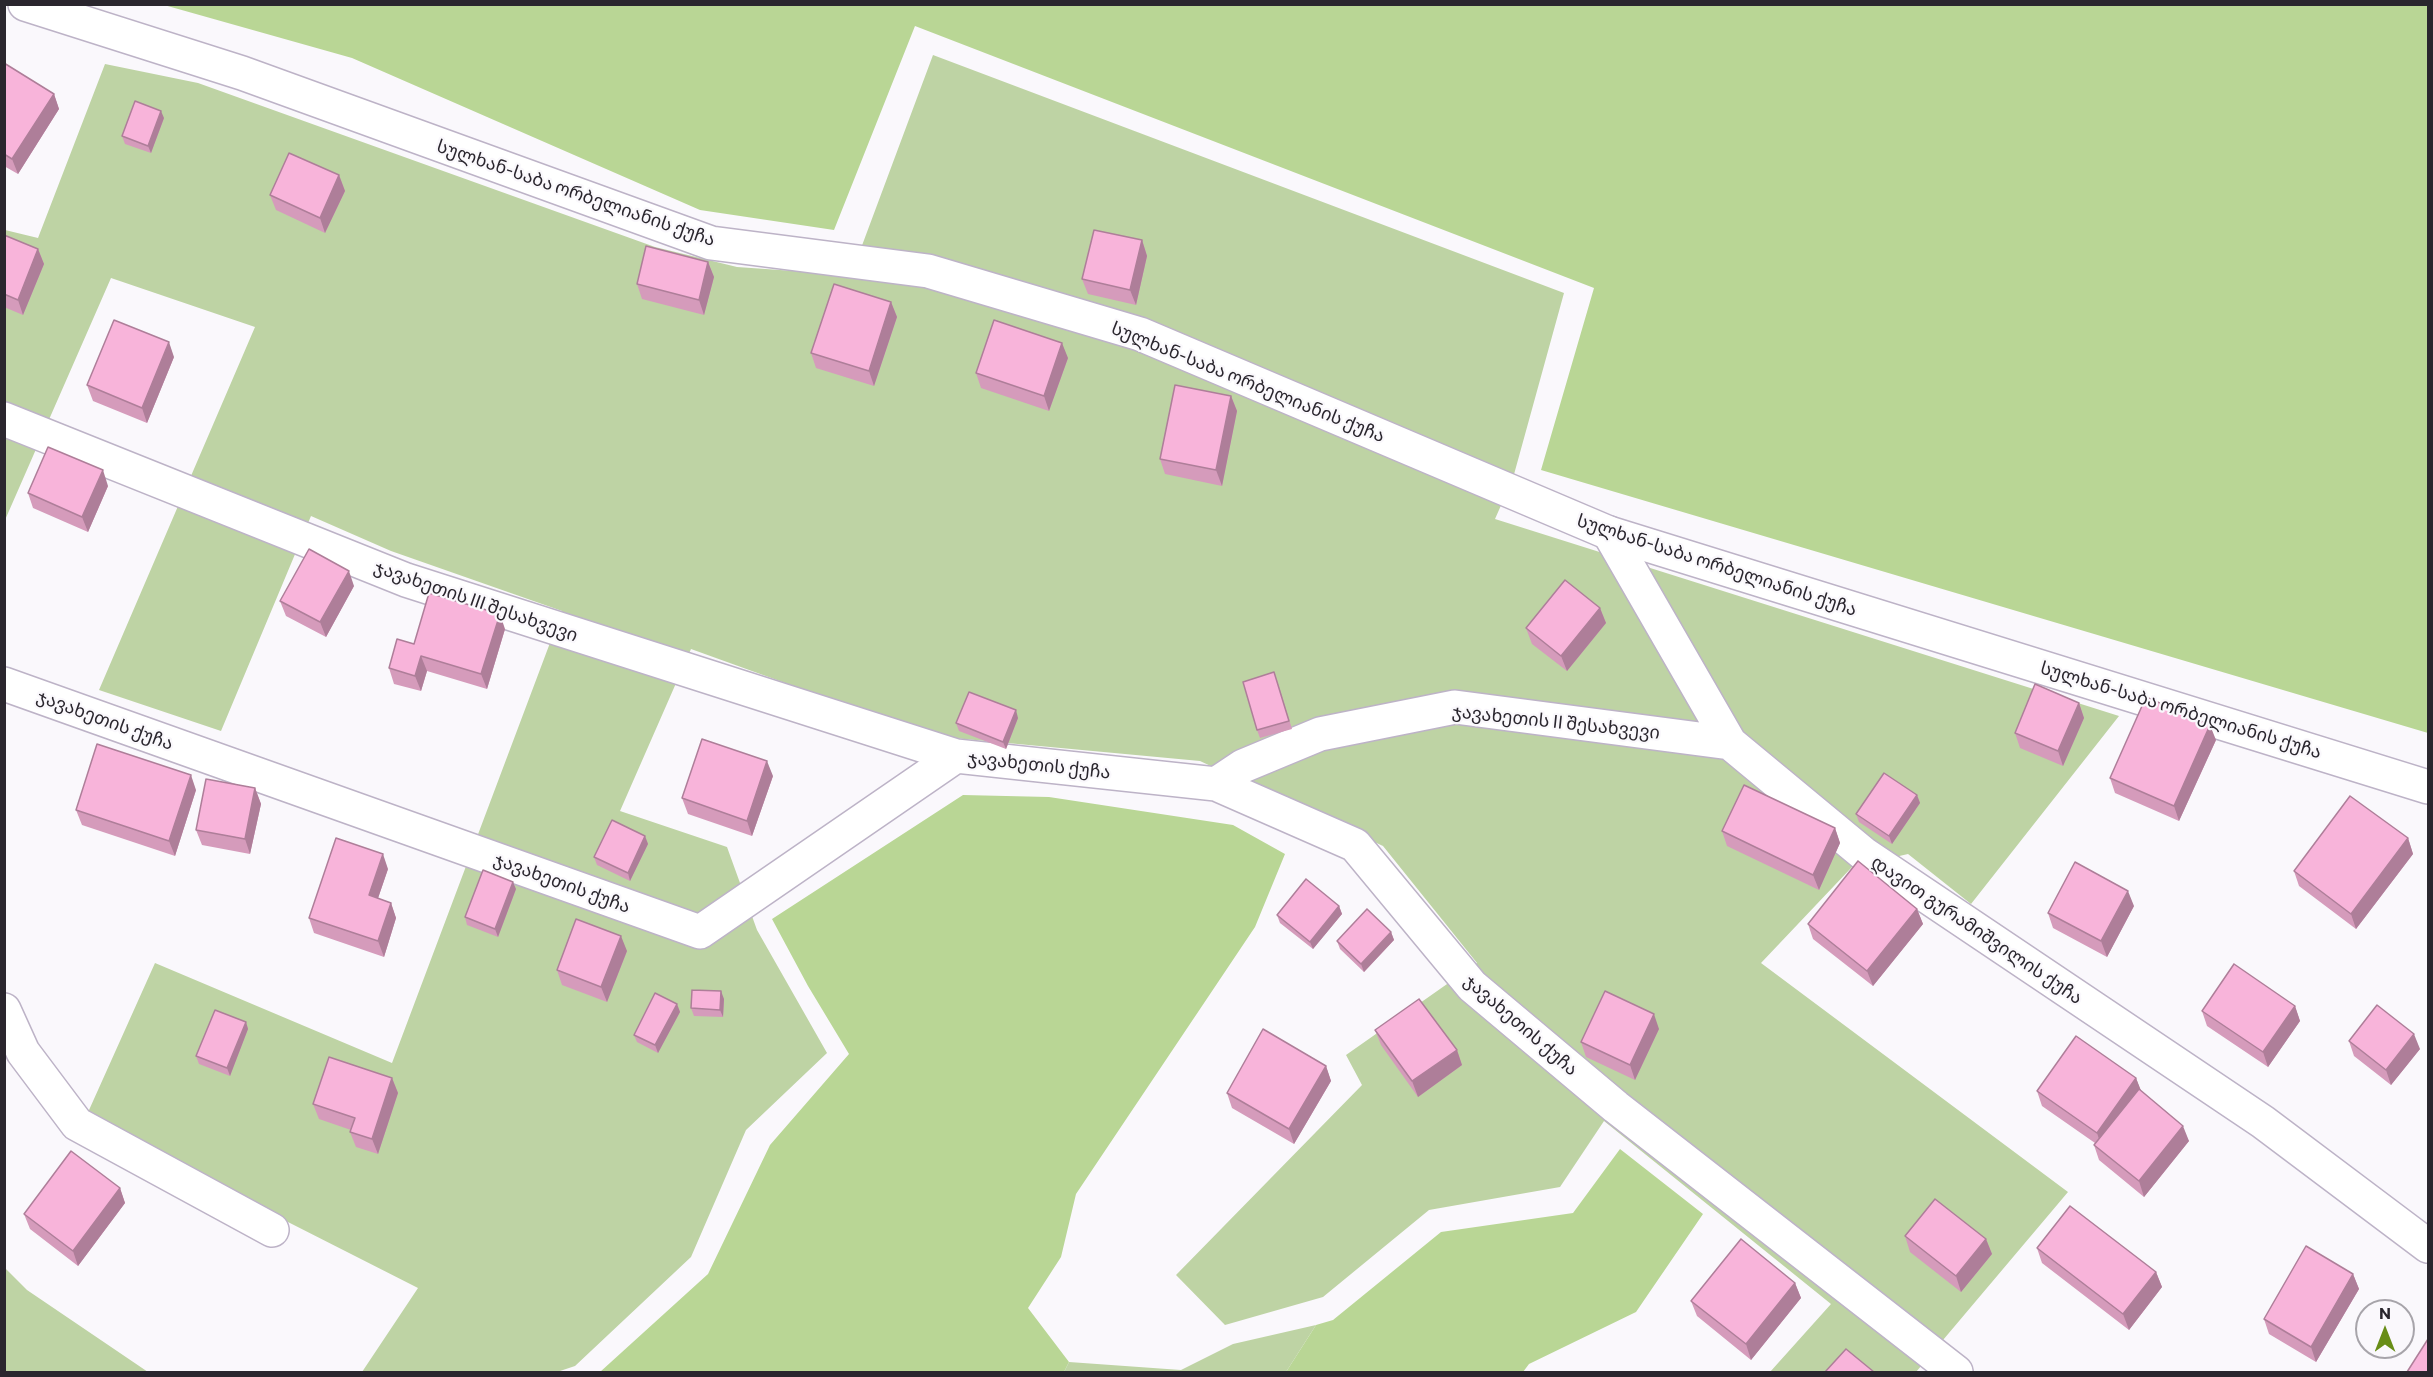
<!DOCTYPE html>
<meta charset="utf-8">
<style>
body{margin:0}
#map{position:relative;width:2433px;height:1377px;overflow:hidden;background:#faf8fc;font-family:Commissioner,sans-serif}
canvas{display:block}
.frame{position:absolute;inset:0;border:6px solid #2a262e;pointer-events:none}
.north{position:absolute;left:2355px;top:1299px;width:60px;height:60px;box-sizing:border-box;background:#faf8fc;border:2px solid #a7a4aa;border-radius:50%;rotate:0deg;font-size:16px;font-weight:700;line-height:24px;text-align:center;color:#2a262e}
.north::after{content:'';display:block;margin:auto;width:21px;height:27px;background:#688d17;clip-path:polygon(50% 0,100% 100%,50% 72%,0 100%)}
</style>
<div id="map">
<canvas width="2433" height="1377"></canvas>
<div class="frame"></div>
<div class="north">N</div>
</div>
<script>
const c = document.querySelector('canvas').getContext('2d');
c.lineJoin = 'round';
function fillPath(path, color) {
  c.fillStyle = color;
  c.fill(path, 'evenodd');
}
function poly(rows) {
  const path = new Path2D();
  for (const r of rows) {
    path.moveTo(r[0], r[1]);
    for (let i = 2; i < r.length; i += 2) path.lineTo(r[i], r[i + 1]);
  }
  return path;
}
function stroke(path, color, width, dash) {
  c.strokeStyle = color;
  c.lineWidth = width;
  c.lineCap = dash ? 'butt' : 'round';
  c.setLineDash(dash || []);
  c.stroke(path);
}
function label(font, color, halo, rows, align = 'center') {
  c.font = font + ' Commissioner,"Noto Sans Georgian",sans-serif';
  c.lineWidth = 4.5;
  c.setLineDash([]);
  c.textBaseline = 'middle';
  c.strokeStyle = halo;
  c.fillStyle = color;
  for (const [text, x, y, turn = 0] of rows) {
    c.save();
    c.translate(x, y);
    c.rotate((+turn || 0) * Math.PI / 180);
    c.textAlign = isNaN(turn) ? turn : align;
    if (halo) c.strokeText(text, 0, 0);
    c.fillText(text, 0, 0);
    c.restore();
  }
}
fillPath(poly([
 [933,55,1564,293,1513,478,1495,519,2119,716,1971,904,1908,854,1852,867,1761,963,2068,1192,1916,1372,1770,1372,1831,1304,1604,1121,1560,1187,1429,1210,1323,1297,1225,1325,1176,1275,1362,1085,1346,1055,1477,963,1383,846,1200,761,932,736,691,649,620,811,727,847,757,930,827,1053,746,1130,691,1257,575,1366,557,1372,362,1372,418,1288,85,1119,155,963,392,1063,562,611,391,551,311,516,221,731,99,690,255,327,111,278,5,520,5,230,38,238,105,64,198,83,655,247,737,267,851,275],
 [4,1267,27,1290,148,1372,5,1372],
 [1316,1325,1286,1372,1064,1372,1069,1362,1181,1370,1233,1344]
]), '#bed3a4');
fillPath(poly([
 [164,5,2428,5,2428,733,1541,470,1594,288,915,26,834,230,700,210,352,58],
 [963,795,1049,797,1233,825,1285,854,1255,927,1076,1194,1061,1257,1028,1308,1069,1362,1064,1372,600,1372,708,1274,770,1145,849,1054,808,986,772,919],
 [1620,1149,1703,1214,1636,1312,1529,1364,1523,1372,1286,1372,1316,1325,1333,1320,1441,1232,1573,1213]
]), '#b9d695');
const street = poly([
 [4,419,406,580,956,756],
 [1609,533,1730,743,1864,854,2263,1122,2428,1246],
 [4,684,700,932,956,756,1216,784,1355,845,1472,986,1616,1107,1956,1372],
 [1216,784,1243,766,1320,734,1455,707,1730,743],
 [4,1010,23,1052,77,1124,272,1230]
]);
const secondary = poly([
 [25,4,242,73,711,243,928,271,1140,334,1609,533,2428,787]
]);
stroke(street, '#bdb3c7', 36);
stroke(secondary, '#bdb3c7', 36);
stroke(street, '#fff', 33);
stroke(secondary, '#fff', 33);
fillPath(poly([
 [4,63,54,94,59,109,18,174,4,166],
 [164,118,151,153,125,144,122,136],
 [339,175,345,191,325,233,276,210,270,195],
 [4,235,38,249,44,264,23,315,4,307],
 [1142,240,1147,256,1136,305,1088,294,1082,279],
 [708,262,714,277,704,315,642,299,637,284],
 [891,302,897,317,874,386,816,368,811,353],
 [174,357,147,423,93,401,87,385],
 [1068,358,1049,411,981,388,976,373],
 [1231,396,1237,411,1222,486,1165,474,1160,459],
 [108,486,88,532,33,508,28,493],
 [354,586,326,637,286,616,280,601],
 [1600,608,1606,623,1567,671,1532,644,1526,628],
 [505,629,487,689,427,671,421,691,394,684,389,668,414,644],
 [1277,680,1292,729,1260,738,1257,730],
 [2079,703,2084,718,2063,766,2020,748,2015,733],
 [1018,718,1006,749,959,731,956,723],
 [2216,740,2179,821,2115,793,2110,778],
 [773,776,752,836,688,814,682,798],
 [255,788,261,804,250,854,202,845,196,830],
 [196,790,175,856,82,825,76,810],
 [1917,795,1920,803,1892,844,1859,822,1856,814],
 [1835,828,1840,843,1819,890,1727,846,1722,831],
 [645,836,648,844,630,881,597,865,594,857],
 [2408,838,2413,854,2356,929,2299,886,2294,871],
 [388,869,378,898,391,903,396,918,384,957,314,933,309,918],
 [516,889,498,937,467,925,465,917],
 [1339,906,1342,914,1313,949,1280,923,1277,915],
 [2134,906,2107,957,2053,928,2048,913],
 [1917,909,1923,924,1873,986,1813,939,1808,924],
 [1391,932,1394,940,1364,972,1340,949,1337,941],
 [627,951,607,1002,562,985,557,970],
 [724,999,723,1017,694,1016,691,1008],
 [677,1004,680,1012,658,1053,637,1042,634,1035],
 [2295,1006,2300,1021,2268,1067,2207,1026,2202,1011],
 [246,1022,248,1029,230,1076,199,1064,196,1056],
 [1659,1029,1635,1080,1586,1057,1581,1042],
 [1375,1030,1457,1050,1462,1065,1418,1097,1381,1045],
 [2349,1041,2420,1049,2391,1085,2354,1056],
 [1326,1066,1331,1081,1294,1144,1232,1108,1227,1093],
 [392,1078,398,1093,378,1154,356,1147,350,1132,351,1130,319,1119,313,1104],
 [2136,1078,2141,1092,2189,1141,2144,1197,2099,1160,2094,1145,2095,1143,2042,1106,2037,1091],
 [120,1188,125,1203,78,1266,30,1229,24,1214],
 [1905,1236,1986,1239,1992,1254,1961,1292,1910,1252],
 [2037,1248,2156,1272,2162,1287,2129,1330,2042,1263],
 [2353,1274,2359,1289,2316,1362,2269,1334,2264,1319],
 [1795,1283,1801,1298,1751,1360,1697,1316,1691,1301]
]), '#d59bbb');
fillPath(poly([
 [54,94,59,109,18,174,12,159],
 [161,111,164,118,151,153,148,146],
 [339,175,345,191,325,233,320,218],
 [1142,240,1147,256,1136,305,1130,290],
 [38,249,44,264,23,315,18,300],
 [708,262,714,277,704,315,699,300],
 [891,302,897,317,874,386,869,371],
 [169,342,174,357,147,423,142,408],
 [1062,343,1068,358,1049,411,1044,396],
 [1231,396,1237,411,1222,486,1216,470],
 [103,470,108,486,88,532,82,517],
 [349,571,354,586,326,637,320,622],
 [1600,608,1606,623,1567,671,1561,656],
 [500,614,505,629,487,689,481,674],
 [421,656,427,671,421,691,415,676],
 [2079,703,2084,718,2063,766,2058,751],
 [1016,710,1018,718,1006,749,1003,742],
 [2210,725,2216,740,2179,821,2174,806],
 [767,761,773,776,752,836,747,821],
 [191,775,196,790,175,856,169,841],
 [255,788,261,804,250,854,245,839],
 [1917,795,1920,803,1892,844,1889,836],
 [1835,828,1840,843,1819,890,1813,875],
 [645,836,648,844,630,881,628,873],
 [2408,838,2413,854,2356,929,2351,914],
 [383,854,388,869,374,910,369,895],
 [513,882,516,889,498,937,495,929],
 [2128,891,2134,906,2107,957,2101,941],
 [391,903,396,918,384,957,378,941],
 [1339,906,1342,914,1313,949,1310,942],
 [1917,909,1923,924,1873,986,1867,971],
 [1391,932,1394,940,1364,972,1361,964],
 [621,936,627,951,607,1002,601,987],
 [721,991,724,999,723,1017,720,1010],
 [677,1004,680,1012,658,1053,655,1045],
 [2295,1006,2300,1021,2268,1067,2263,1052],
 [1654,1014,1659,1029,1635,1080,1630,1065],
 [246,1022,248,1029,230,1076,227,1068],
 [2414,1034,2420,1049,2391,1085,2386,1070],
 [1457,1050,1462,1065,1418,1097,1412,1081],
 [1326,1066,1331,1081,1294,1144,1289,1129],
 [392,1078,398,1093,378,1154,372,1139],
 [2136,1078,2142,1093,2102,1148,2097,1133],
 [2183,1126,2189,1141,2144,1197,2139,1181],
 [120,1188,125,1203,78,1266,73,1251],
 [1986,1239,1992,1254,1961,1292,1956,1276],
 [2156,1272,2162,1287,2129,1330,2123,1314],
 [2353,1274,2359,1289,2316,1362,2311,1347],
 [1795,1283,1801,1298,1751,1360,1746,1344]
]), '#ae7e99');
const building = poly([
 [4,63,54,94,12,159,4,154,4,63],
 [135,101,161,111,148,146,122,136,135,101],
 [289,153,339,175,320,218,270,195,289,153],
 [1094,230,1142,240,1130,290,1082,279,1094,230],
 [4,235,38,249,18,300,4,294,4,235],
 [646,246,708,262,699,300,637,284,646,246],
 [834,284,891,302,869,371,811,353,834,284],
 [114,320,169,342,142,408,87,385,114,320],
 [994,320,1062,343,1044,396,976,373,994,320],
 [1175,385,1231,396,1216,470,1160,459,1175,385],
 [48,447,103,470,82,517,28,493,48,447],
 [309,549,349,571,320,622,280,601,309,549],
 [1565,580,1600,608,1561,656,1526,628,1565,580],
 [429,593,500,614,481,674,421,656,415,676,389,668,397,639,414,644,429,593],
 [1274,672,1289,721,1257,730,1243,682,1274,672],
 [2035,684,2079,703,2058,751,2015,733,2035,684],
 [969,692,1016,710,1003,742,956,723,969,692],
 [2146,697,2210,725,2174,806,2110,778,2146,697],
 [702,739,767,761,747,821,682,798,702,739],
 [97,744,191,775,169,841,76,810,97,744],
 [1884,773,1917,795,1889,836,1856,814,1884,773],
 [206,779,255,788,245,839,196,830,206,779],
 [1744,785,1835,828,1813,875,1722,831,1744,785],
 [2350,796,2408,838,2351,914,2294,871,2350,796],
 [612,820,645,836,628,873,594,857,612,820],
 [336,838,383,854,369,895,391,903,378,941,309,918,336,838],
 [1858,861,1917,909,1867,971,1808,924,1858,861],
 [2075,862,2128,891,2101,941,2048,913,2075,862],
 [483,870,513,882,495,929,465,917,483,870],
 [1306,879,1339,906,1310,942,1277,915,1306,879],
 [1367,909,1391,932,1361,964,1337,941,1367,909],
 [576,919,621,936,601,987,557,970,576,919],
 [2234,964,2295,1006,2263,1052,2202,1011,2234,964],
 [692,990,721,991,720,1010,691,1008,692,990],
 [1605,991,1654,1014,1630,1065,1581,1042,1605,991],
 [655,993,677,1004,655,1045,634,1035,655,993],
 [1419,999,1457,1050,1412,1081,1375,1030,1419,999],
 [2377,1005,2414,1034,2386,1070,2349,1041,2377,1005],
 [215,1010,246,1022,227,1068,196,1056,215,1010],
 [1263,1029,1326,1066,1289,1129,1227,1093,1263,1029],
 [2076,1036,2136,1078,2097,1133,2037,1091,2076,1036],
 [329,1057,392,1078,372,1139,350,1132,355,1118,313,1104,329,1057],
 [2139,1089,2183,1126,2139,1181,2094,1145,2139,1089],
 [71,1151,120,1188,73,1251,24,1214,71,1151],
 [1935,1199,1986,1239,1956,1276,1905,1236,1935,1199],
 [2070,1206,2156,1272,2123,1314,2037,1248,2070,1206],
 [1741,1239,1795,1283,1746,1344,1691,1301,1741,1239],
 [2306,1246,2353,1274,2311,1347,2264,1319,2306,1246],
 [2428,1339,2428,1372,2407,1372,2428,1339],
 [1846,1349,1874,1372,1825,1372,1846,1349]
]);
fillPath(building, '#f8b4da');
stroke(building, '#ae7e99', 1.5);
label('18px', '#2a262e', '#faf8fc', [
 ["სულხან-საბა ორბელიანის ქუჩა",576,193,19],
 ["სულხან-საბა ორბელიანის ქუჩა",1248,382,22],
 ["სულხან-საბა ორბელიანის ქუჩა",1717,565,18],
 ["ჯავახეთის III შესახვევი",476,601,19],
 ["სულხან-საბა ორბელიანის ქუჩა",2181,710,17],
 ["ჯავახეთის ქუჩა",105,720,20],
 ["ჯავახეთის II შესახვევი",1556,722,6],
 ["ჯავახეთის ქუჩა",1039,765,6],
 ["ჯავახეთის ქუჩა",562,883,20],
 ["დავით გურამიშვილის ქუჩა",1977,930,34],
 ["ჯავახეთის ქუჩა",1521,1025,41]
]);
</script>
